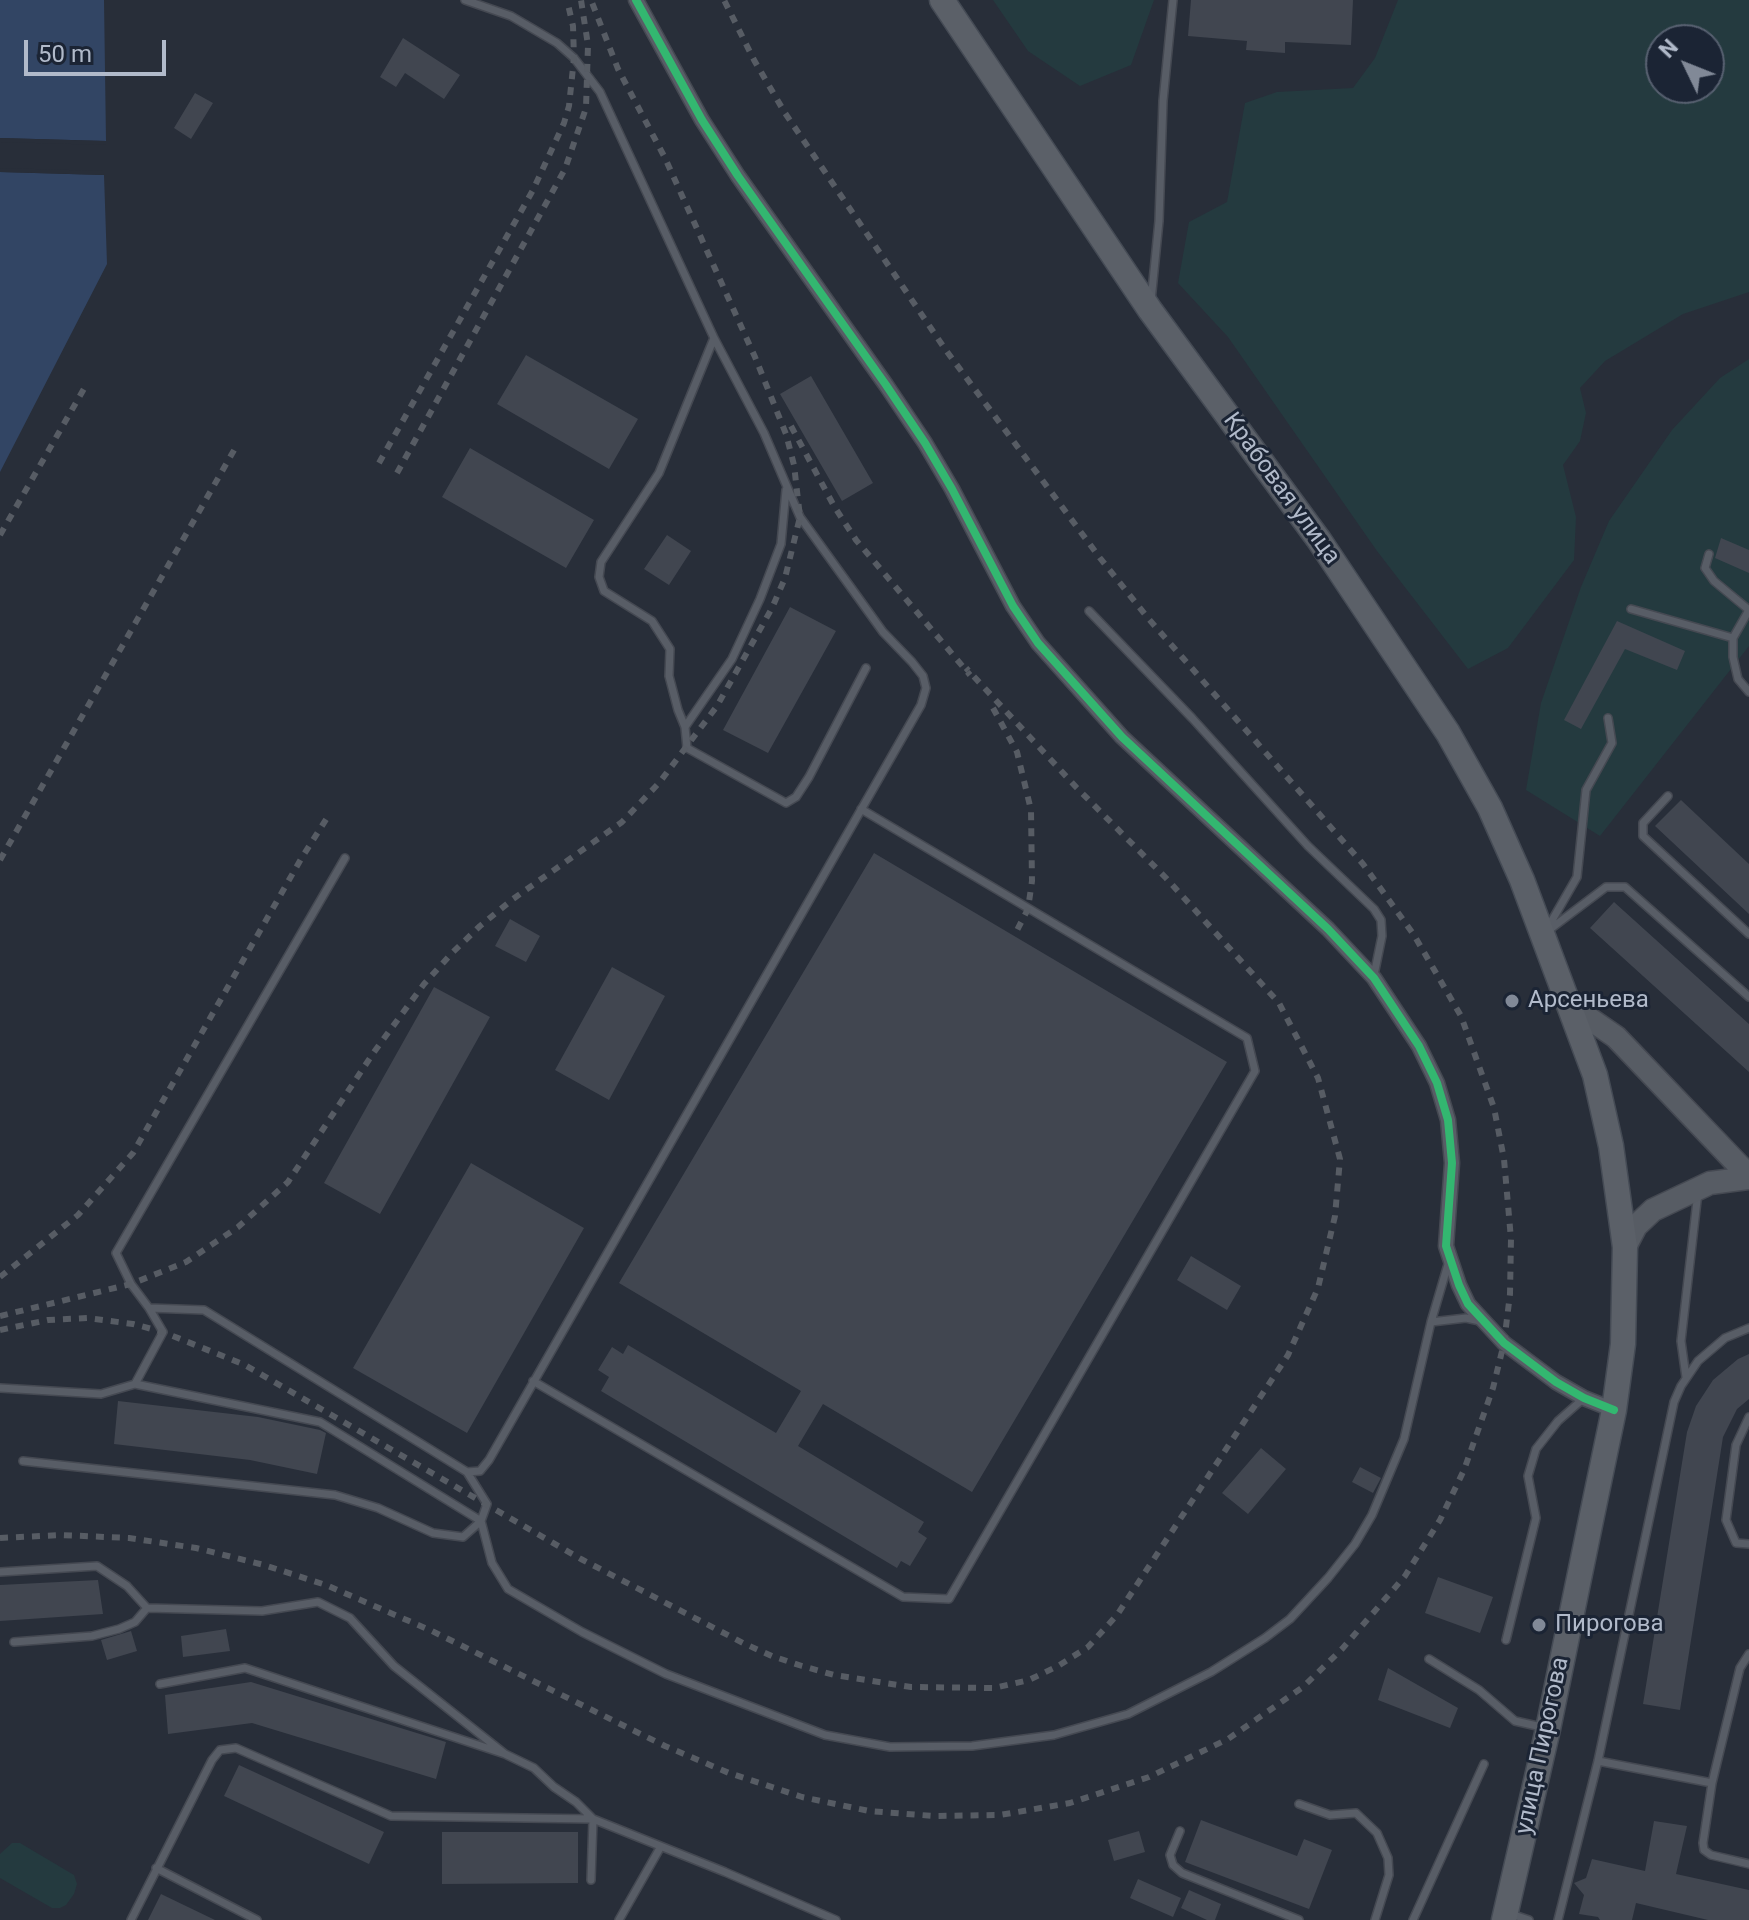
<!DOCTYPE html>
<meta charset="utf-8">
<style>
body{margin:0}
#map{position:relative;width:1749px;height:1920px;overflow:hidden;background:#282e39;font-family:Roboto,sans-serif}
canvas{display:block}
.north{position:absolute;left:1645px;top:24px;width:80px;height:80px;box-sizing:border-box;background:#1b2434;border:2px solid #576070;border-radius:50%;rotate:313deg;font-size:22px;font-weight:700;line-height:32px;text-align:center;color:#b1baca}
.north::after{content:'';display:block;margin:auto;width:28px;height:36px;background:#818997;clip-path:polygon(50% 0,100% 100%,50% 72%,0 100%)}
.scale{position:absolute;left:24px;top:40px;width:142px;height:36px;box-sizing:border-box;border:4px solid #b1baca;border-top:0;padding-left:10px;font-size:24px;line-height:28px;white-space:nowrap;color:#b1baca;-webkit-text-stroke:6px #1b2434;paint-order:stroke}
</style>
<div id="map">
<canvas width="1749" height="1920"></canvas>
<div class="north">N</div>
<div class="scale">50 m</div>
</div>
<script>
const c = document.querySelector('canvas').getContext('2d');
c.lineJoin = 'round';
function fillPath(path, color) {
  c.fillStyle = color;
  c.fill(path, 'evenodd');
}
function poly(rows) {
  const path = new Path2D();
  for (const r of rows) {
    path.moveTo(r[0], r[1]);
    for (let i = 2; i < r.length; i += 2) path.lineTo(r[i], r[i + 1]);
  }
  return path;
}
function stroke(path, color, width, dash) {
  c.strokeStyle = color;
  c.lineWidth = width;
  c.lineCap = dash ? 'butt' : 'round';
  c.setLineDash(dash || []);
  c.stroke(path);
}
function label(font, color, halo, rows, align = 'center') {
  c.font = font + ' Roboto,sans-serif';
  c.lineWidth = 6;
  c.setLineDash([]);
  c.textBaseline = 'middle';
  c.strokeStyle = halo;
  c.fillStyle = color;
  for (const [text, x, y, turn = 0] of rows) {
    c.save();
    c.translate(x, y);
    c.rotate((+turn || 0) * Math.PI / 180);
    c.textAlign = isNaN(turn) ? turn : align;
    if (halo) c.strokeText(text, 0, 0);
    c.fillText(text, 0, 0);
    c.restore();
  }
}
fillPath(poly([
 [993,0,1154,0,1131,65,1080,86,1028,51],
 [1398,0,1749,0,1749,292,1683,314,1605,361,1580,388,1586,413,1580,441,1563,465,1576,517,1574,560,1508,648,1468,669,1377,551,1228,337,1178,283,1189,222,1227,202,1245,103,1277,92,1353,88,1375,58],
 [1661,40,1709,40,1709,88,1661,88],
 [1749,359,1749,646,1600,836,1526,790,1541,703,1581,587,1609,521,1672,430,1720,378],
 [12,1843,20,1843,74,1875,77,1884,74,1894,66,1905,60,1908,52,1908,0,1878,0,1854]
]), '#243a3f');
fillPath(poly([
 [0,0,104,0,106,141,0,138],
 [0,172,104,175,107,264,0,472]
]), '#324564');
fillPath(poly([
 [0,138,106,141,106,145,0,142],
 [0,168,104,171,104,175,0,172]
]), '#282e39');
fillPath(poly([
 [1191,0,1353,0,1351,45,1285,42,1285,53,1246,50,1247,41,1188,36],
 [403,38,460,75,444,99,405,73,396,87,380,77],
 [195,93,213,103,191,139,174,128],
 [526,355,638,419,609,469,497,404],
 [811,376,873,483,842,501,780,394],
 [470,448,594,520,566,568,442,497],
 [667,535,691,551,669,585,644,569],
 [1721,538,1749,550,1749,573,1715,558],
 [790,607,836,631,768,753,723,730],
 [1617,621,1685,651,1677,670,1625,649,1581,729,1564,720],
 [1681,800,1749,864,1749,914,1655,826],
 [874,853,1227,1062,972,1492,823,1404,798,1446,924,1522,918,1532,927,1538,910,1566,901,1561,897,1568,601,1391,609,1377,598,1370,612,1347,623,1354,628,1345,776,1433,801,1391,619,1283],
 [1614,902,1749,1024,1749,1072,1590,928],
 [510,919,540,936,526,962,495,946],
 [612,967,665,996,609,1100,555,1070],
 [434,987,490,1017,380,1214,324,1183],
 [471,1163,584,1228,467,1433,353,1368],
 [1191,1256,1241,1286,1227,1310,1177,1280],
 [1749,1354,1749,1399,1737,1409,1723,1437,1680,1710,1643,1704,1687,1432,1696,1406,1713,1380,1738,1359],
 [118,1401,258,1417,320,1430,326,1433,317,1474,250,1460,114,1444],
 [1261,1448,1286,1469,1248,1514,1222,1493],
 [1360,1467,1381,1478,1373,1493,1352,1482],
 [1438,1577,1493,1597,1480,1633,1425,1613],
 [98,1580,103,1614,0,1621,0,1585],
 [226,1629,230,1651,183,1657,181,1636],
 [131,1631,137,1651,107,1660,101,1640],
 [1388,1668,1458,1708,1450,1728,1378,1700],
 [251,1682,446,1742,436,1779,252,1723,168,1734,165,1695],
 [239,1765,384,1832,369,1864,224,1796],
 [1201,1820,1297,1856,1304,1839,1332,1850,1309,1909,1185,1862],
 [1654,1821,1687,1826,1676,1874,1749,1890,1749,1920,1708,1920,1636,1903,1632,1920,1600,1920,1598,1917,1579,1914,1584,1895,1574,1883,1586,1878,1592,1859,1645,1871],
 [1139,1831,1145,1852,1114,1861,1108,1840],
 [442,1832,578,1832,578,1883,442,1884],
 [1138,1879,1181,1898,1173,1917,1130,1898],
 [1189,1890,1221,1904,1215,1920,1207,1920,1181,1908],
 [161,1894,215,1920,148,1920]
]), '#414650');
const lane = poly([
 [1151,301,1159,221,1163,101,1173,0],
 [714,338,659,473,601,562,599,577,604,591,652,621,670,649,669,676,678,710,685,727,687,748,786,803,796,797,809,777,866,668],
 [1709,554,1705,568,1714,581,1749,610],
 [1631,609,1733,638],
 [1749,610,1733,638,1733,657,1738,679,1749,692],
 [1089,611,1192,718,1308,846,1374,909,1381,920,1382,936,1374,975],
 [685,727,732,659,760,599,781,544,786,490],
 [1668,796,1643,823,1643,836,1749,934],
 [1547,929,1577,877,1586,790,1612,743,1608,718],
 [1545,933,1606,887,1625,887,1749,997],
 [149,1308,131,1284,116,1253,345,858],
 [1431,1322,1466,1318,1480,1321],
 [1686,1377,1681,1341,1698,1192],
 [533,1381,903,1597,949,1599,1255,1071,1247,1038,861,809],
 [135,1384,163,1332,149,1308,204,1310,467,1472,480,1471,489,1460,921,705,926,688,923,676,912,662,883,632,800,517,764,433,714,338,600,92,574,58,557,43,511,16,465,0],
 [0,1388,101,1394,135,1384,320,1422,481,1521,463,1537,433,1533,378,1508,335,1495,23,1461],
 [1749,1417,1736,1445,1726,1520,1736,1543,1749,1544],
 [467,1472,487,1504,481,1521,492,1563,508,1589,582,1632,666,1674,825,1735,890,1747,972,1746,1054,1735,1128,1714,1211,1672,1265,1638,1290,1619,1328,1578,1355,1544,1372,1515,1404,1439,1431,1322,1449,1261],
 [0,1572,97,1566,127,1586,147,1608,262,1611,318,1602,350,1618,394,1666,505,1754],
 [1506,1640,1536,1518,1528,1476,1536,1449,1558,1421,1584,1398],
 [14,1642,92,1636,119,1629,135,1622,147,1608],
 [1749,1654,1740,1668,1712,1783,1703,1843,1704,1850,1711,1855,1749,1864],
 [1429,1659,1479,1690,1515,1721,1546,1728],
 [160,1684,245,1668,505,1754,534,1768,554,1787,576,1802,593,1819,591,1880],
 [1598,1761,1712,1783],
 [1299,1804,1330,1815,1356,1813,1377,1833,1388,1858,1389,1875,1375,1920],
 [1180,1831,1170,1855,1173,1865,1182,1873,1299,1920],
 [156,1868,257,1920],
 [1511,1914,1529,1920],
 [131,1920,212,1760,220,1750,236,1748,391,1816,593,1819,725,1872,836,1920],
 [619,1920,660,1848],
 [1413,1920,1484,1764],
 [1558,1920,1598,1761,1674,1402,1681,1386,1698,1361,1725,1338,1749,1328]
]);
const street = poly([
 [636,0,702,120,738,176,886,385,925,443,952,489,1013,606,1038,643,1122,737,1328,929,1374,978,1419,1046,1437,1083,1448,1120,1452,1163,1446,1246,1459,1285,1468,1304,1504,1343,1556,1382,1584,1398,1614,1410]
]);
const secondary = poly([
 [1571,1006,1616,1037,1749,1176],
 [1625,1247,1636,1226,1653,1210,1710,1183,1749,1178]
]);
const primary = poly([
 [942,0,1150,310,1319,540,1448,733,1490,808,1522,880,1595,1075,1611,1146,1625,1247,1623,1344,1614,1410,1591,1520,1548,1729,1504,1920]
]);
stroke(lane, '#454952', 10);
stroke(street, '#454952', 17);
stroke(secondary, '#454952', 25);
stroke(primary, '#454b55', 27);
stroke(lane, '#585d66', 7);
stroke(street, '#585d66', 14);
stroke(secondary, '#575c64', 22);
stroke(primary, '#5b6068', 24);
stroke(poly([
 [791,426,834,506,856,540,970,675],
 [379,463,533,190,564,123,569,106,574,58,573,26,567,0],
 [397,473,565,169,586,108,588,45,581,0],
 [0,535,85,387],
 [993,708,1017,752,1031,810,1032,881,1028,909,1014,936],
 [0,860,237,445],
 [0,1277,78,1215,133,1153,301,859,327,818],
 [0,1316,131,1284,186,1262,238,1227,288,1182,374,1052,424,984,452,953,480,926,513,899,622,822,659,783,717,706,772,608,785,578,800,517,794,465,786,434,755,357,665,158,618,69,591,0],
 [0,1330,48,1320,87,1318,133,1324,163,1332,245,1365,581,1559,743,1643,772,1656,802,1666,834,1675,911,1687,994,1688,1029,1680,1058,1666,1088,1647,1117,1615,1288,1355,1318,1288,1335,1216,1340,1159,1318,1078,1279,1003,1166,878,1076,787,966,668],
 [0,1538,61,1535,129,1538,196,1548,264,1565,326,1585,432,1631,665,1746,729,1773,802,1797,869,1811,934,1816,1000,1815,1070,1803,1149,1777,1228,1739,1303,1687,1342,1649,1405,1576,1440,1520,1464,1470,1493,1388,1504,1343,1510,1294,1511,1239,1504,1159,1494,1108,1461,1016,1414,935,1363,864,1147,617,1100,558,945,349,785,113,754,60,724,0]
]), '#575c64', 6, [8, 8]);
stroke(poly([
 [636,0,702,120,738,176,886,385,925,443,952,489,1013,606,1038,643,1122,737,1328,929,1374,978,1419,1046,1437,1083,1448,1120,1452,1163,1446,1246,1459,1285,1468,1304,1504,1343,1556,1382,1584,1398,1614,1410]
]), '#33b770', 8);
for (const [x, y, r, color] of [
 [1512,1001,8,"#818997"],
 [1539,1625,8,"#818997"]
]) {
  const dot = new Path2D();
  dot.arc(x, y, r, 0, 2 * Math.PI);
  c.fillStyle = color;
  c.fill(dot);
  stroke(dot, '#1b2434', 3);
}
label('24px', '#b1baca', '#1b2434', [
 ["Крабовая улица",1281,489,54],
 ["улица Пирогова",1543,1746,-78]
]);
label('24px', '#b1baca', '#1b2434', [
 ["Арсеньева",1528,1001],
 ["Пирогова",1555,1625]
], 'left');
</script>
